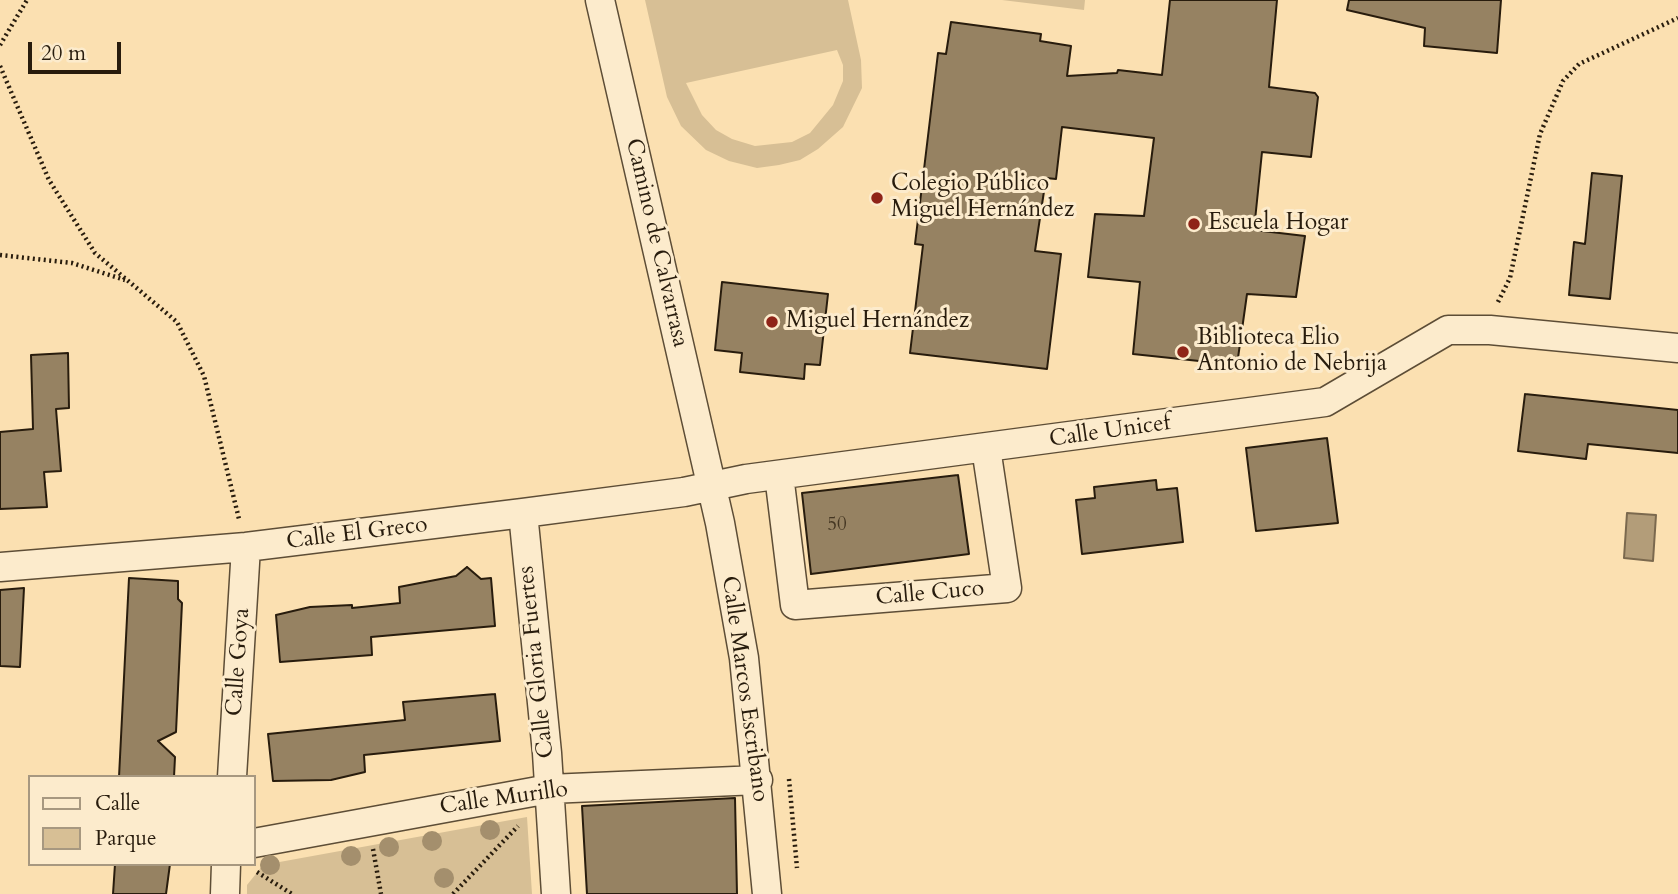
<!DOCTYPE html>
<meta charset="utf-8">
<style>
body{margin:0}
#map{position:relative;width:1678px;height:894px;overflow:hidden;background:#fbe0b1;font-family:Cardo,serif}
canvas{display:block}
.legend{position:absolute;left:28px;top:775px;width:228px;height:91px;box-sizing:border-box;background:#fcebcc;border:2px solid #a79880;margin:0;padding:9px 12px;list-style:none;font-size:21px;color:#281c0d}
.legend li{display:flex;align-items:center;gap:14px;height:35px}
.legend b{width:35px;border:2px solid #a79880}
.scale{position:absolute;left:28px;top:42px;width:93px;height:32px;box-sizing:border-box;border:4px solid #281c0d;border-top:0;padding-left:9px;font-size:21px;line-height:24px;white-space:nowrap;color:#281c0d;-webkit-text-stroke:5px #fcebcc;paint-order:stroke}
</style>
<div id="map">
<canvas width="1678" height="894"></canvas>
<ul class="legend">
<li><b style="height:9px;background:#fcebcc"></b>Calle</li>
<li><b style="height:19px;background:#d7bf95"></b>Parque</li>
</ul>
<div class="scale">20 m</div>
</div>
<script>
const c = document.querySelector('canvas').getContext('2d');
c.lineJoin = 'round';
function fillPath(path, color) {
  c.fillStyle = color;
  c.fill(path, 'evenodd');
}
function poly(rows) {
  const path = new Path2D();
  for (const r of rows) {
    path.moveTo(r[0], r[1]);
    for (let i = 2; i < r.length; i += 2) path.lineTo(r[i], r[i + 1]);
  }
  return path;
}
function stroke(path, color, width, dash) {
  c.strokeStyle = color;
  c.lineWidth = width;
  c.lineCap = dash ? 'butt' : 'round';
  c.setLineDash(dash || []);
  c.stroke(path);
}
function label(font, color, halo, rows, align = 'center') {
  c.font = font + ' Cardo,serif';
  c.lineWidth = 6;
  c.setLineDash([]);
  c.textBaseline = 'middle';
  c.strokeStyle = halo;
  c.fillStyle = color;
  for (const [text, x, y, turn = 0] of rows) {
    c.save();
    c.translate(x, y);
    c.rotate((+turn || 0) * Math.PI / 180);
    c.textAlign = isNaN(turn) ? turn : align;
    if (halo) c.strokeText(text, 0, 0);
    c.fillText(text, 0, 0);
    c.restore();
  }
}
fillPath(poly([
 [645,0,848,0,861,60,862,88,843,127,818,149,800,160,779,165,757,168,729,161,706,150,681,126,667,97],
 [837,50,843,65,843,81,833,105,810,133,792,142,755,146,732,139,716,130,702,115,686,83],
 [1002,0,1085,0,1084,10],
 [527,817,532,894,247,894,247,885,263,865]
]), '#d7bf95');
const water = poly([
 [1627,513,1656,515,1653,561,1624,558,1627,513]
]);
fillPath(water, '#b39d79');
stroke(water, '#7b694e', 2);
const building = poly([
 [1170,0,1277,0,1269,87,1315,93,1318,97,1311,157,1262,152,1254,230,1305,236,1296,297,1247,294,1237,365,1133,354,1140,282,1088,277,1095,214,1144,216,1154,138,1062,127,1056,179,1046,178,1035,251,1061,254,1047,369,910,353,923,245,915,244,938,53,946,54,951,22,1041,34,1040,41,1071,46,1067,76,1117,73,1118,70,1162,75,1170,0],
 [1349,0,1501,0,1497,53,1424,46,1425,28,1347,10,1349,0],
 [1592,173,1622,176,1610,299,1569,295,1574,242,1585,244,1592,173],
 [722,282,828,294,820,365,805,364,804,379,740,372,742,353,715,350,722,282],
 [68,353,69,408,56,409,61,471,44,472,47,507,0,509,0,432,33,429,31,355,68,353],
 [1525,394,1678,410,1678,453,1588,444,1586,459,1518,451,1525,394],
 [1327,438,1338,523,1256,531,1246,448,1327,438],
 [958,475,969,554,811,574,802,493,958,475],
 [1156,480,1157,490,1177,488,1183,542,1082,554,1076,500,1095,498,1094,487,1156,480],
 [467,567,481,579,491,578,495,626,371,637,372,655,280,662,276,615,310,607,352,605,352,608,400,603,399,587,456,576,467,567],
 [129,578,178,581,178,599,182,603,176,732,158,741,175,757,174,777,119,777,129,578],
 [24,588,20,667,0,666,0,590,24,588],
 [495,694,500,741,364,755,365,772,331,780,273,781,268,734,405,720,403,702,495,694],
 [735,798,737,894,587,894,582,806,735,798],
 [115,864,170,864,166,894,113,894,115,864]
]);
fillPath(building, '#968262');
stroke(building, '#281c0d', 2);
const minor = poly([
 [600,0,720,523,744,658,767,894],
 [779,475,795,605,1007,588,986,448],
 [523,513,547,753,556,894],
 [0,567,246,547,523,513,684,492,746,479,1325,402,1448,330,1490,330,1678,348],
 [232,777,246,547],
 [254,843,549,789,758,780],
 [225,894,226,864]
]);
stroke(minor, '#5d4d36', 31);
stroke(poly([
 [0,45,27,0],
 [0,66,49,180,95,253,177,322,204,376,239,519],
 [0,255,72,263,125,280],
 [1498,302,1510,278,1540,134,1563,81,1579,64,1678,18],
 [789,779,797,868],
 [373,849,381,894],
 [257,872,292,894],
 [453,894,518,826]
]), '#281c0d', 4.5, [2, 3.5]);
stroke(minor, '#fcebcc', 28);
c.fillStyle = '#a48f6d';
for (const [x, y] of [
 [490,830],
 [432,841],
 [389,847],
 [351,856],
 [270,865],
 [444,878]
]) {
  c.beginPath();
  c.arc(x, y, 10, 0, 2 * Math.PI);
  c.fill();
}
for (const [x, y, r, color] of [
 [877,198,7,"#8f2418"],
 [1194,224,7,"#8f2418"],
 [772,322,7,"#8f2418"],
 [1183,352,7,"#8f2418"]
]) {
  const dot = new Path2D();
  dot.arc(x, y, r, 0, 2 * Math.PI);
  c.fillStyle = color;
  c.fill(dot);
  stroke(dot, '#fcebcc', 2.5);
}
label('19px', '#443622', null, [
 ["50",837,526]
]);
label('23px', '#281c0d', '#fcebcc', [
 ["Colegio Público",891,185],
 ["Miguel Hernández",891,211],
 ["Escuela Hogar",1208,224],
 ["Miguel Hernández",786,322],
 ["Biblioteca Elio",1197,339],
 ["Antonio de Nebrija",1197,365]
], 'left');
label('23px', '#281c0d', '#fcebcc', [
 ["Camino de Calvarrasa",656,243,77],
 ["Calle Unicef",1110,432,-8],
 ["Calle El Greco",357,534,-7],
 ["Calle Cuco",930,594,-5],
 ["Calle Goya",239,662,-86],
 ["Calle Gloria Fuertes",537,662,-96],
 ["Calle Marcos Escribano",744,689,82],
 ["Calle Murillo",504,799,-8]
]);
</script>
